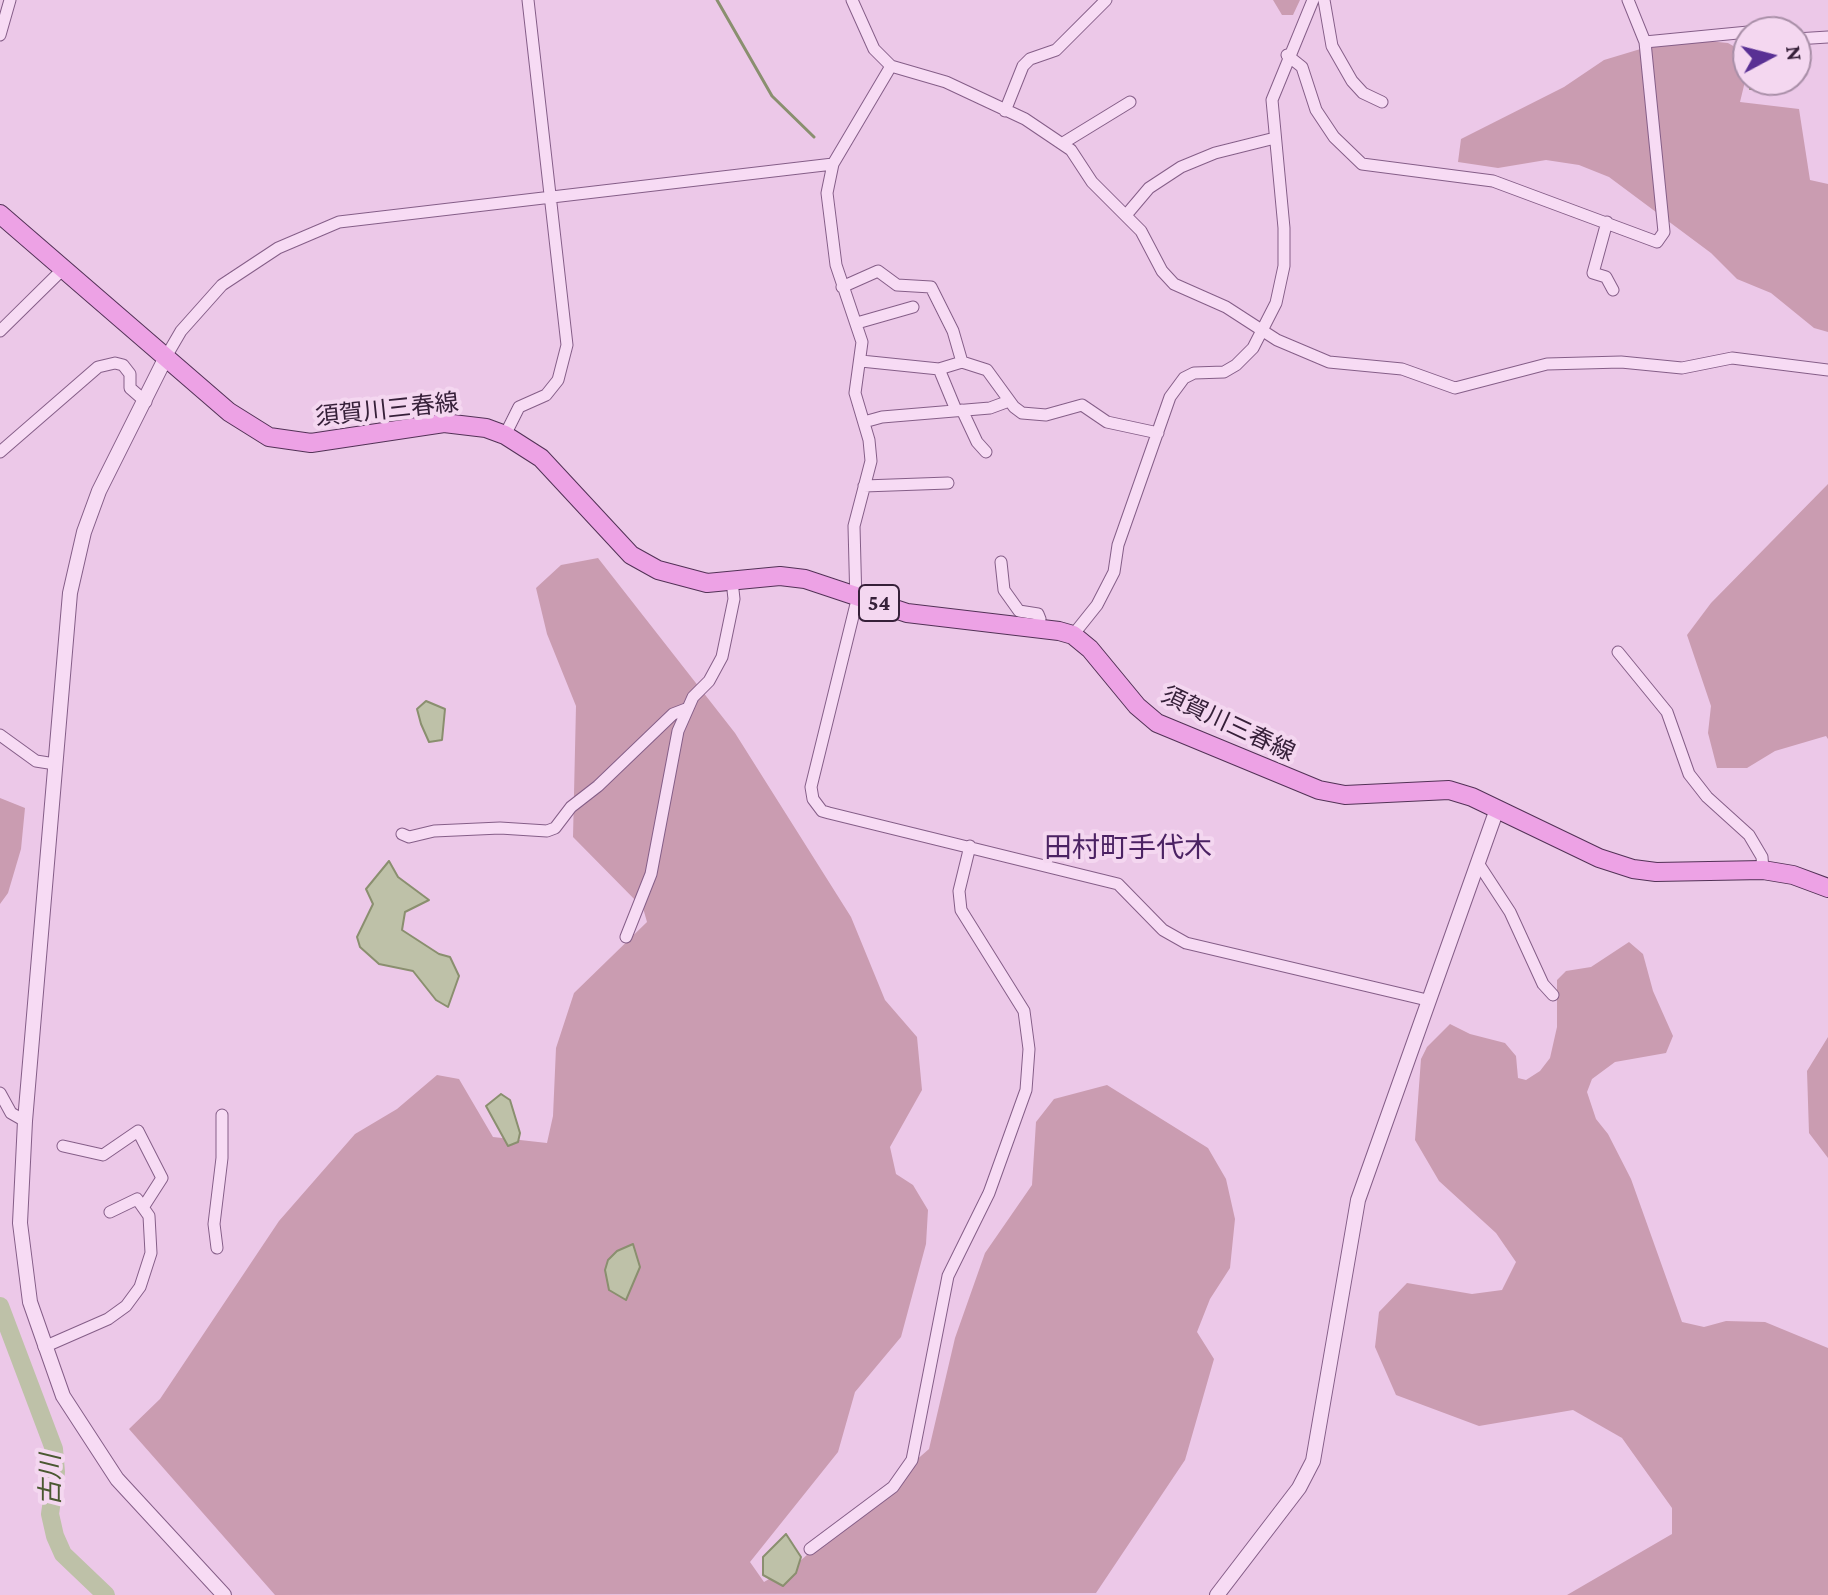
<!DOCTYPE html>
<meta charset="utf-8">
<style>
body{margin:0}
#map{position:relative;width:1828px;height:1595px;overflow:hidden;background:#ecc8e8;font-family:"Crimson Pro",serif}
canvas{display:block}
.north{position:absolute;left:1732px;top:16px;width:80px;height:80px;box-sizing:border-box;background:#f4d7f0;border:2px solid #a88ea7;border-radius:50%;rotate:83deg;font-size:22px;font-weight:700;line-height:32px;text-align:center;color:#362039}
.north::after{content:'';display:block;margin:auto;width:28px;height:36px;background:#593094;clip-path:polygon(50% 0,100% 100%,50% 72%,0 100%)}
</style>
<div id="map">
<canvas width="1828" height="1595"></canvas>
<div class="north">N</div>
</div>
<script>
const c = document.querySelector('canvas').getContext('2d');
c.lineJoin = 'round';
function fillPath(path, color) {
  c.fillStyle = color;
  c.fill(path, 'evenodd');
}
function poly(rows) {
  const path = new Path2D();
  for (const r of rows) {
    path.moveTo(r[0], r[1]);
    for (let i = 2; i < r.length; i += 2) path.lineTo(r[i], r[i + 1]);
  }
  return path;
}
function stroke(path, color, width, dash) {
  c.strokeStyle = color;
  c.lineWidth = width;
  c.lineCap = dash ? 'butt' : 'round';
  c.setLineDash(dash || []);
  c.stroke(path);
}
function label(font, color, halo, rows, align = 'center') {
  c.font = font + ' "Crimson Pro","Noto Sans JP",serif';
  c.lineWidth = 8;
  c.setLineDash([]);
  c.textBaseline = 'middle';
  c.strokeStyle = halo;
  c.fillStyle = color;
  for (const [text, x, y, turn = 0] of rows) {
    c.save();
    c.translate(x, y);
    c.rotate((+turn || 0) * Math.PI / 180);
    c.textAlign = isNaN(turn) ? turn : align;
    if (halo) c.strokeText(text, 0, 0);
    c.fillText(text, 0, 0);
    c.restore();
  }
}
fillPath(poly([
 [1273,0,1300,0,1293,15,1282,15],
 [1677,38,1728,43,1742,51,1748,69,1740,102,1799,109,1810,180,1828,184,1828,332,1814,328,1771,293,1737,279,1711,253,1609,177,1579,165,1546,160,1498,168,1458,162,1461,139,1564,87,1604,60],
 [1828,484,1828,739,1826,736,1775,751,1747,768,1717,768,1708,733,1711,706,1687,635,1711,603],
 [598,558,735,733,851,917,885,1000,917,1037,922,1090,890,1147,896,1174,913,1185,928,1210,926,1244,901,1337,855,1392,838,1452,750,1562,764,1582,800,1561,929,1449,955,1338,985,1253,1032,1185,1036,1122,1054,1099,1107,1085,1208,1148,1226,1179,1235,1219,1230,1268,1210,1299,1197,1332,1214,1359,1185,1460,1096,1593,275,1595,129,1429,160,1399,279,1221,355,1134,397,1109,437,1075,459,1079,493,1137,547,1143,553,1116,556,1048,574,993,647,922,643,908,573,837,576,706,547,634,536,588,561,565],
 [0,798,25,808,21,849,8,893,0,904],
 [1629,942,1643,954,1653,991,1673,1036,1666,1053,1615,1062,1592,1079,1587,1092,1596,1119,1608,1134,1631,1179,1682,1322,1704,1327,1726,1321,1765,1322,1828,1348,1828,1595,1567,1595,1672,1534,1672,1508,1622,1438,1573,1410,1479,1426,1396,1395,1375,1347,1379,1312,1407,1283,1472,1294,1502,1290,1516,1262,1496,1233,1439,1181,1415,1140,1421,1059,1427,1047,1450,1024,1470,1034,1505,1043,1516,1056,1518,1078,1526,1080,1540,1071,1550,1058,1557,1027,1557,980,1566,971,1591,967],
 [1828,1037,1828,1158,1809,1133,1807,1071]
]), '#ca9cb1');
const water = poly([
 [1750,80,1783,80,1783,84,1772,89,1750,89,1750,80],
 [426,701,445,709,442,740,429,742,421,724,417,709,426,701],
 [389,861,398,877,429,900,405,912,402,930,439,954,450,957,459,976,448,1007,436,1000,413,971,379,964,360,947,357,937,373,904,366,889,389,861],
 [501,1094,510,1100,520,1133,518,1142,508,1146,486,1106,501,1094],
 [633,1244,640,1267,626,1300,609,1290,605,1270,608,1260,617,1251,633,1244],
 [786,1534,801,1557,796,1573,783,1586,763,1575,763,1557,786,1534]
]);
fillPath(water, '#bec1a8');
stroke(water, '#8a8f6f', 2);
stroke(poly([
 [717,0,772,96,814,137]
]), '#8a8f6f', 3);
stroke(poly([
 [0,1306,54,1449,56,1472,50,1514,55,1536,63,1554,106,1595]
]), '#bec1a8', 18);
const minor = poly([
 [852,0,874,49,891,66,946,82,1025,119,1071,150,1092,182,1141,231,1162,271,1174,284,1226,307,1277,340,1329,362,1402,369,1455,388,1547,364,1621,362,1682,368,1732,358,1828,370],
 [1324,0,1332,46,1352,81,1363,93,1382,102],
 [0,35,10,0],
 [1796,39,1828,37],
 [1645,42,1748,32],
 [1287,55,1302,67,1316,110,1334,137,1362,164,1493,181,1657,242,1664,232,1645,42,1628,0],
 [891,66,833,164,827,193,836,265,862,342,855,393,869,440,871,461,854,526,856,604,811,787,813,799,822,811,829,813,1118,884,1163,930,1186,943,1427,1000],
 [1005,111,1023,66,1030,59,1056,50,1106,0],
 [1063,143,1130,102],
 [1127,214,1149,188,1181,167,1215,153,1275,138],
 [1607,222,1593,273,1606,277,1613,290],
 [842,287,878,271,897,285,931,287,953,331,962,362,987,370,1014,407,1022,413,1046,415,1082,405,1107,422,1158,433],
 [857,323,913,307],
 [0,331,63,269],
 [167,355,181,331,222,285,278,248,339,222,833,164],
 [861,361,939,369,962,362],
 [939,369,956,410],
 [962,410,977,442,986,452],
 [864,422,882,417,990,408,1009,401],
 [505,435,519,407,546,395,558,380,567,345,528,0],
 [0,452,98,367,115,363,123,365,130,374,130,388,146,402],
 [864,486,948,483],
 [1001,562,1004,590,1019,611,1038,614,1040,619,1035,626],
 [1073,635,1097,605,1114,572,1118,545,1170,397,1184,378,1194,373,1224,372,1236,365,1253,348,1276,303,1284,266,1284,228,1272,100,1313,0],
 [1618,652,1667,712,1689,774,1707,797,1749,835,1762,857,1763,870],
 [0,735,36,761,55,764],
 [402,834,409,837,434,831,500,828,547,831,555,828,571,807,598,786,673,714,686,709],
 [1478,863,1510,912,1543,984,1553,995],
 [626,937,651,874,678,731,693,697,709,681,722,657,734,599,732,581],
 [0,1093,11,1113,25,1121],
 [63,1146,103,1155,138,1131,162,1178,144,1206],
 [217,1248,214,1224,222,1158,222,1115],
 [44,1347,108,1319,126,1306,140,1287,151,1253,149,1216,137,1199,110,1212],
 [810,1549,893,1487,912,1460,948,1276,989,1193,1026,1090,1029,1049,1024,1011,961,910,959,891,970,846]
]);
const tertiary = poly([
 [167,355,99,491,84,532,70,593,25,1121,20,1223,30,1302,63,1396,117,1479,224,1595],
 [1217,1595,1299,1488,1313,1461,1358,1200,1497,809]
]);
const primary = poly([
 [0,214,229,412,269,437,311,443,444,423,486,428,505,435,541,458,631,555,658,570,707,583,780,576,805,579,907,613,1059,631,1073,635,1090,649,1137,706,1157,723,1319,790,1345,795,1449,790,1472,797,1599,858,1633,869,1656,872,1763,870,1793,875,1828,888]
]);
stroke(minor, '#855e88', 13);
stroke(tertiary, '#855e88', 16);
stroke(primary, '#523156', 20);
stroke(minor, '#f7dbf4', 11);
stroke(tertiary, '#f7dbf4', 14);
stroke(primary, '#eda2e5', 18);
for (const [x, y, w] of [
 [879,603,40]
]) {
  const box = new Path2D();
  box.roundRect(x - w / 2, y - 18, w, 36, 6);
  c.fillStyle = '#f4d7f0';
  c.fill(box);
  stroke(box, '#362039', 2);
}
label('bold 22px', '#362039', null, [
 ["54",879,603]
]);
label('24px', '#362039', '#f4d7f0', [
 ["須賀川三春線",387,410,-6],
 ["須賀川三春線",1228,724,25]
]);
label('italic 26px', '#4a5831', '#f4d7f0', [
 ["古川",51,1480,-90]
]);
label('28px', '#4b2263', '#f4d7f0', [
 ["田村町手代木",1128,848]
]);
</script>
